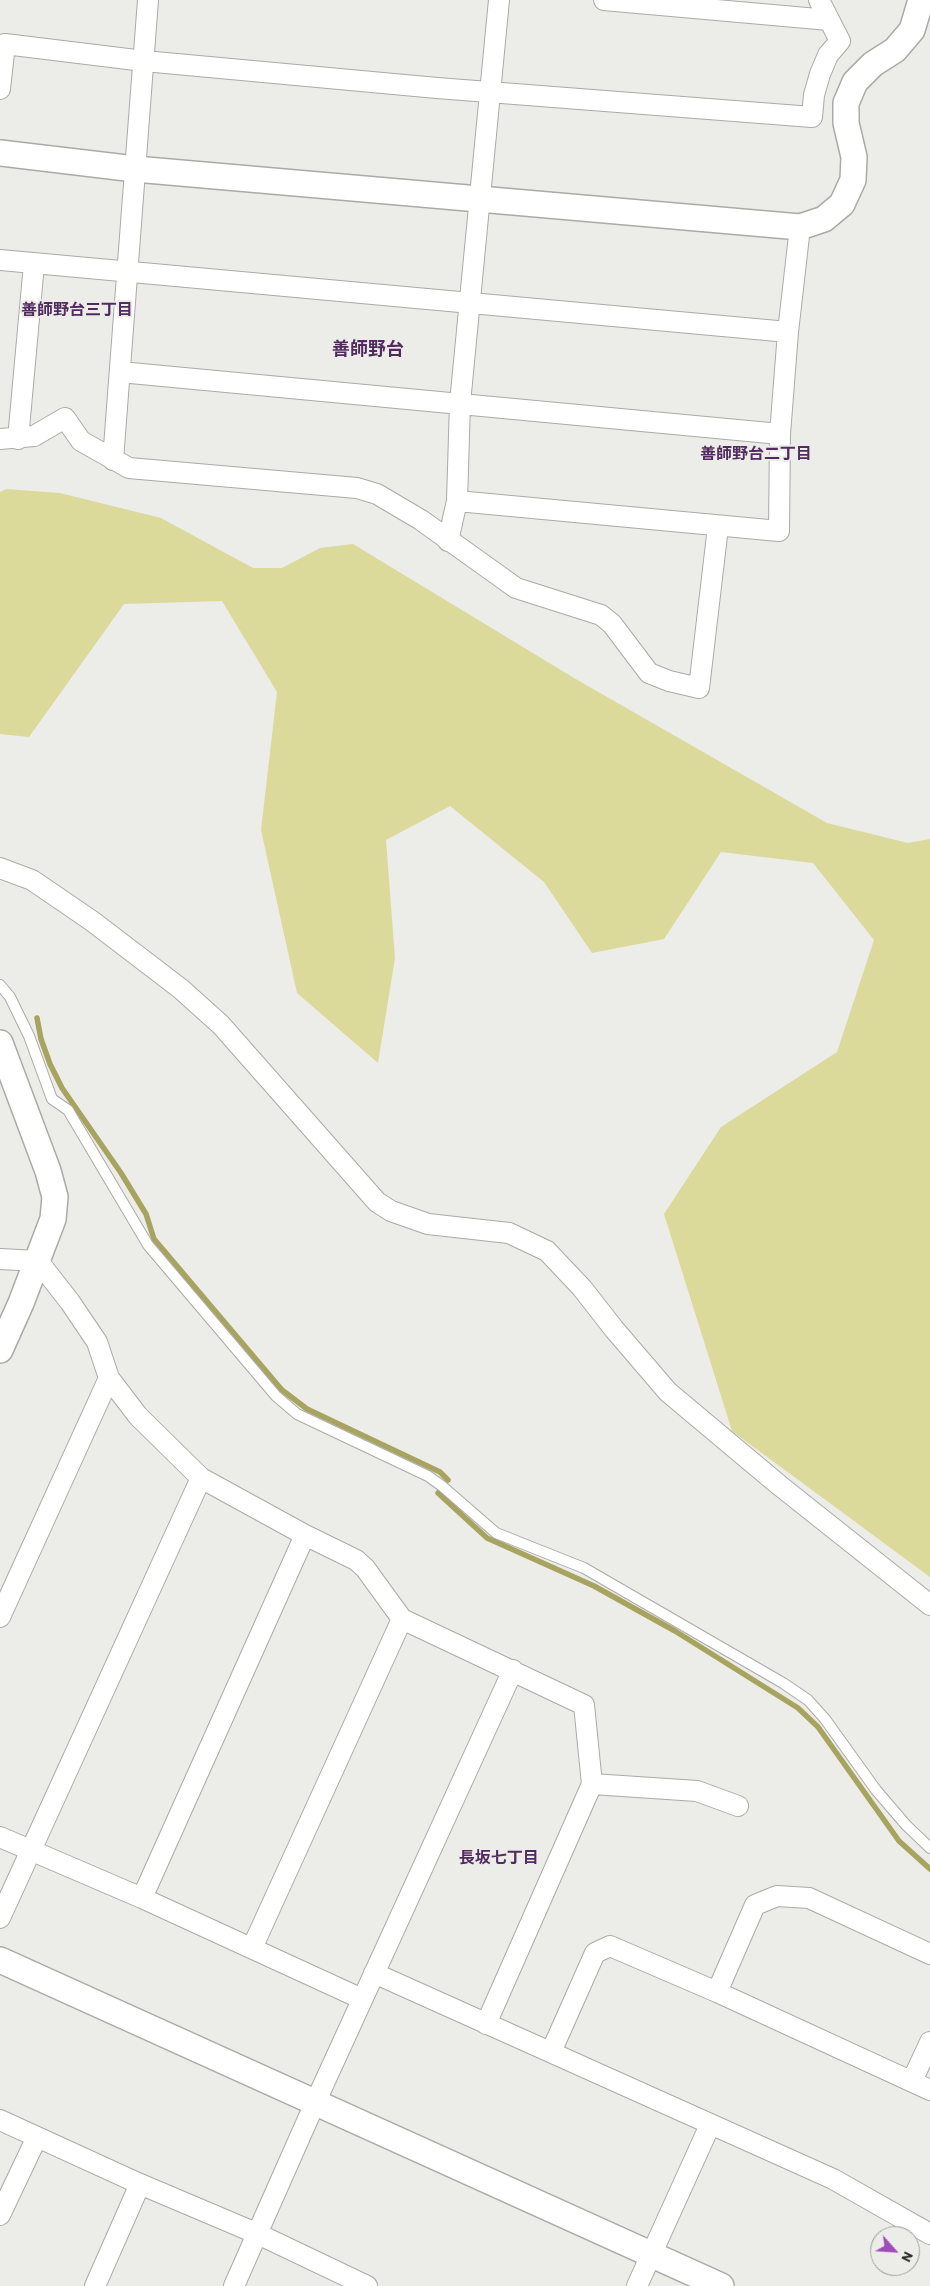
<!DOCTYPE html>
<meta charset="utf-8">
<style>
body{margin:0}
#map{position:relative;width:930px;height:2286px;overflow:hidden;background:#ecece9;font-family:Barlow,sans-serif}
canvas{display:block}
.north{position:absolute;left:870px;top:2226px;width:50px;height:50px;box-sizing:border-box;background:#ecece9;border:1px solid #9d9d9b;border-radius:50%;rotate:116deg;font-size:14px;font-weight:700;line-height:20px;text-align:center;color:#272725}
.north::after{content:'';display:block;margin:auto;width:18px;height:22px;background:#a14cba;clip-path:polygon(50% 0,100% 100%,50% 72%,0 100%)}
</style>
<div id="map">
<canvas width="930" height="2286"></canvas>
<div class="north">N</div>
</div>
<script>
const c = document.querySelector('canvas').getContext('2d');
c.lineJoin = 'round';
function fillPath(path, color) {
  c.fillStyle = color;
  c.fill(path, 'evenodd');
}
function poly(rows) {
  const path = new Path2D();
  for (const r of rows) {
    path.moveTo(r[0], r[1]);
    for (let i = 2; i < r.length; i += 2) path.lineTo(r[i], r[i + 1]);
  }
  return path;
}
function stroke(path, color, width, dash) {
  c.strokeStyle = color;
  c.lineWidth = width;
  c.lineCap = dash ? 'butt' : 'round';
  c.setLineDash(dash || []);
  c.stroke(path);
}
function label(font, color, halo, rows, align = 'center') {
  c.font = font + ' Barlow,"Noto Sans JP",sans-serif';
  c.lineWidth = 4;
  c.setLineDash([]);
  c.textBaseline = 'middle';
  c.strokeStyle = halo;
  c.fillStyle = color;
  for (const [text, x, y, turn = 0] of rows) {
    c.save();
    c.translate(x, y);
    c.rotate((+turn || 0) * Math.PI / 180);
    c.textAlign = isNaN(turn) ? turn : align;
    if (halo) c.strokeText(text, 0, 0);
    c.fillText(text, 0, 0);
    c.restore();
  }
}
fillPath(poly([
 [6,489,60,493,161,518,253,568,282,568,320,548,353,544,574,678,827,823,908,843,930,839,930,1577,732,1431,664,1214,721,1127,837,1052,874,940,813,863,721,852,664,939,592,953,544,882,450,806,386,840,395,958,378,1063,297,993,261,830,277,692,222,601,124,604,29,737,0,734,0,492]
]), '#dbda9a');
stroke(poly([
 [37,1018,41,1039,50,1064,62,1088,121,1173,146,1214,154,1239,282,1390,307,1409,440,1472,448,1480],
 [438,1493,487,1538,594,1586,675,1631,798,1708,818,1727,899,1841,930,1869]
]), '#a6a45e', 5.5);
const service = poly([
 [0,985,10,997,29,1036,52,1099,68,1110,148,1245,276,1396,297,1414,428,1476,442,1486,496,1533,584,1568,783,1683,808,1700,825,1719,876,1790,906,1825,930,1848]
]);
const minor = poly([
 [604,0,829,20],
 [0,89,5,44,144,61,437,88,812,117,814,95,820,74,828,55,840,41,819,0],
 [0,260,788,332],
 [120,372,780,434],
 [0,439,34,436,65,418,81,441,129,468,357,488,377,494,421,520,516,588,601,615,612,624,649,673,669,681,699,688,718,527],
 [18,439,34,264],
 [113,460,148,0],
 [457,501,779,531,780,434,788,332,800,227],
 [448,541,457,501,460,403,499,0],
 [0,868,32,880,92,921,181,989,221,1025,377,1202,391,1211,428,1224,509,1233,547,1251,582,1288,614,1329,668,1392,779,1485,930,1605],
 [0,1259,38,1261,70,1302,97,1342,109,1378,138,1416,201,1478,305,1535,356,1560,365,1568,402,1619,584,1705,592,1784,486,2024],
 [0,1617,109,1378],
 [592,1784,697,1791,738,1806],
 [0,1837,142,1898,362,1999],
 [142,1898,305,1535],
 [0,1918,201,1478],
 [252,1948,402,1619],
 [374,1973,833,2179,930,2234],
 [717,1992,755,1905,777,1896,809,1898,930,1954],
 [551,2052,595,1953,610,1946,717,1992,930,2090],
 [912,2081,930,2042],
 [0,2120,140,2184,258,2234,367,2286],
 [0,2215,37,2137],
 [95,2286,140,2184],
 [234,2286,315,2103,513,1670],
 [637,2286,710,2125]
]);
const tertiary = poly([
 [0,153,135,169,800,227,824,219,842,204,853,180,854,157,846,123,846,103,855,82,873,64,895,50,912,30,921,0],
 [0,1043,48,1171,55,1197,53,1219,21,1303,0,1350],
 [0,1960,721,2286]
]);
stroke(service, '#aaaba7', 12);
stroke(minor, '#aaaba7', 22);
stroke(tertiary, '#aaaba7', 28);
stroke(service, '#fff', 10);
stroke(minor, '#fff', 20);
stroke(tertiary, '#fff', 25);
label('bold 16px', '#532a60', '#ecece9', [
 ["善師野台三丁目",77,310],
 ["善師野台二丁目",756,454],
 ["長坂七丁目",499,1858]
]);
label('bold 18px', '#532a60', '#ecece9', [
 ["善師野台",368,349]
]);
</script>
